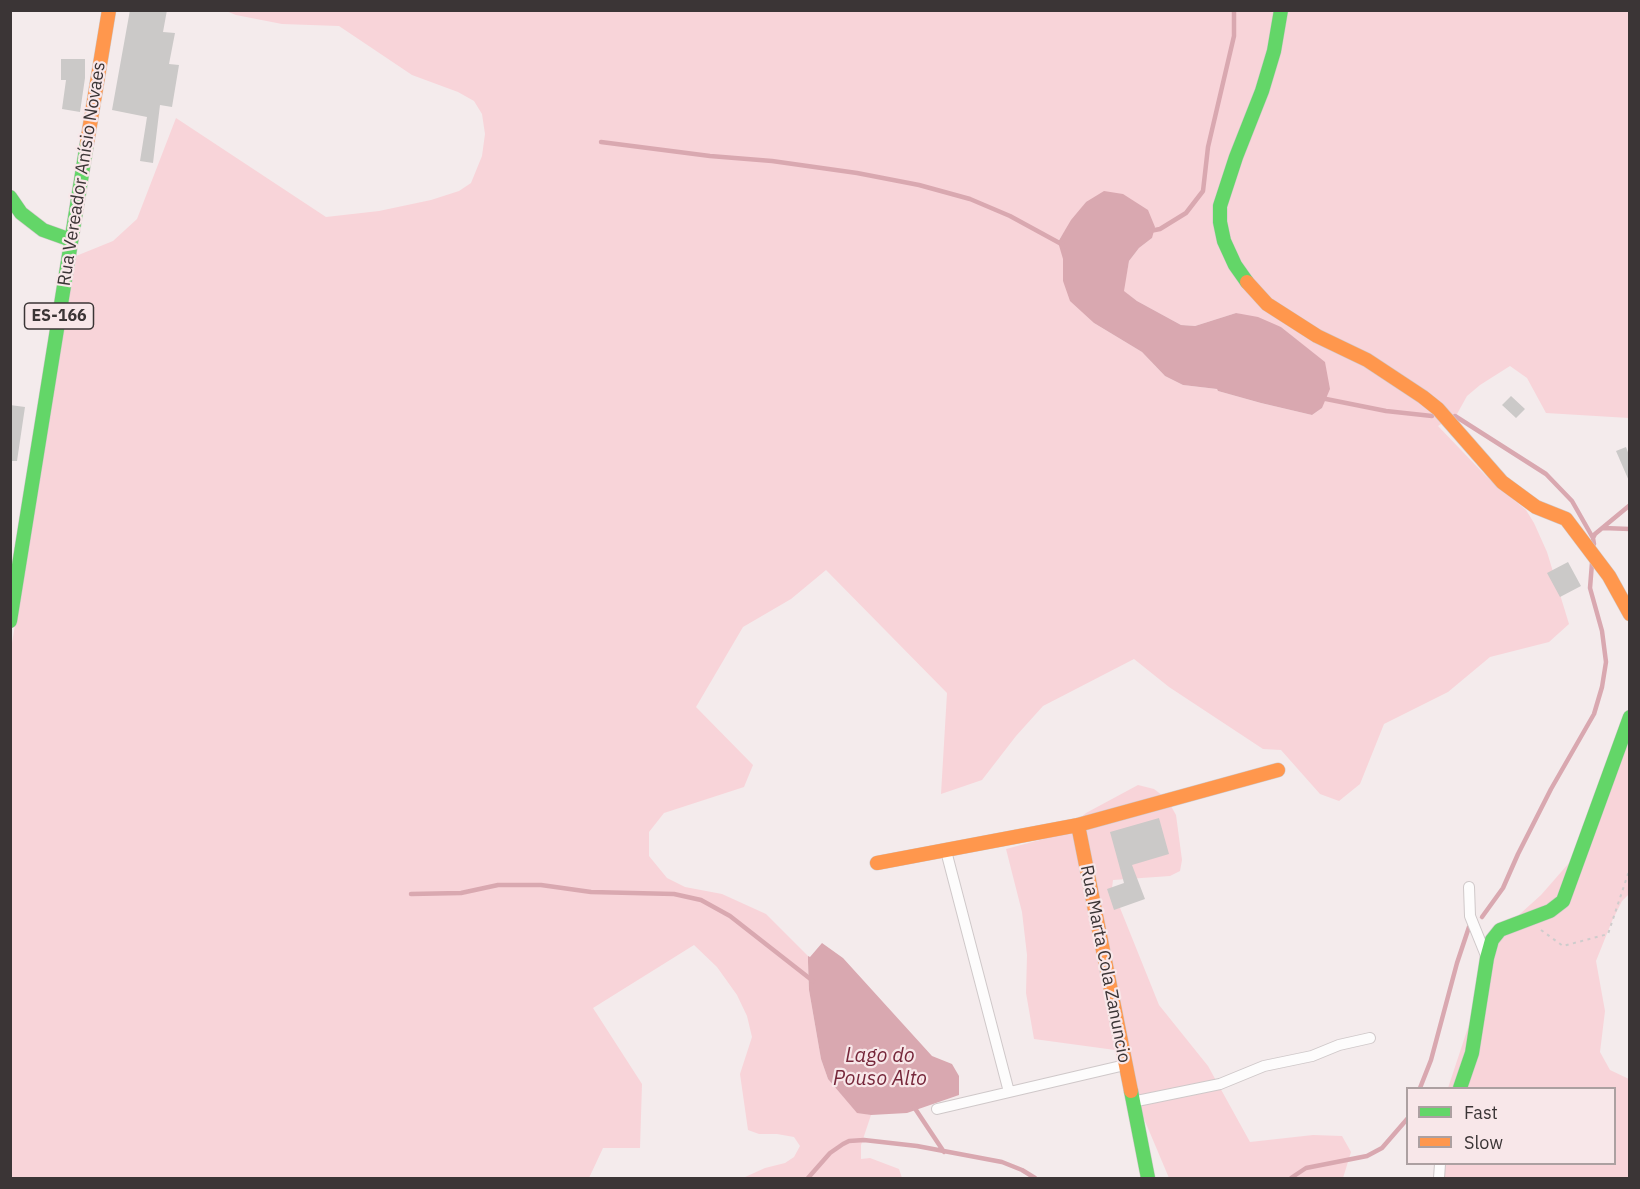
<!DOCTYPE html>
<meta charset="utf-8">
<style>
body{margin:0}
#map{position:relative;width:1640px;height:1189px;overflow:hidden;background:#f4ebec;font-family:"IBM Plex Sans",sans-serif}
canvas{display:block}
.frame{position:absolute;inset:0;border:12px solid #3b3536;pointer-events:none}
.legend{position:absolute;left:1406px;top:1087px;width:210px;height:78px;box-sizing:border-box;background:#f8e7e9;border:2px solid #aca0a1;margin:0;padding:8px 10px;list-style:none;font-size:18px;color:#3b3536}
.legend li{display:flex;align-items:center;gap:12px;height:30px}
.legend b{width:30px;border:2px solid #aca0a1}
</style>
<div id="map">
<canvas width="1640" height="1189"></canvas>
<div class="frame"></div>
<ul class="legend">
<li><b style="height:8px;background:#63d668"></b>Fast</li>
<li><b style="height:8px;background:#ff974d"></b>Slow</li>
</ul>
</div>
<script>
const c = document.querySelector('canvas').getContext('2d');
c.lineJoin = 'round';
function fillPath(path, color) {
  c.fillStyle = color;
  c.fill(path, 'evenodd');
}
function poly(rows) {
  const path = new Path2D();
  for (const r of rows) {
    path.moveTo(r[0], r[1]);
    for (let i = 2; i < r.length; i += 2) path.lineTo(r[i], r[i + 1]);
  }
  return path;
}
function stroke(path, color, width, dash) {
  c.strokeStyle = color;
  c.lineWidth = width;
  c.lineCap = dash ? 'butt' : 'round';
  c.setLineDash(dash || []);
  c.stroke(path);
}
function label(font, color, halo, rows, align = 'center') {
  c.font = font + ' "IBM Plex Sans",sans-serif';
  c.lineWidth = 4.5;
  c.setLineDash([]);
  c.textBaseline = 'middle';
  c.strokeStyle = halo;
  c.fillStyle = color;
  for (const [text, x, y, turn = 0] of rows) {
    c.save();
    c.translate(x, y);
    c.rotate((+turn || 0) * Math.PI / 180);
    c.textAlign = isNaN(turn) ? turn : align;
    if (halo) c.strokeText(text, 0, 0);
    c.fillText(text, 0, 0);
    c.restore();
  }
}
fillPath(poly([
 [226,11,1629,11,1629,418,1546,413,1527,378,1510,366,1480,385,1467,396,1457,414,1438,426,1486,476,1526,510,1534,523,1547,552,1569,624,1549,642,1490,657,1448,692,1384,724,1360,784,1339,801,1320,794,1281,750,1263,749,1169,687,1134,659,1043,706,1016,736,982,780,941,794,947,693,826,570,791,599,743,627,696,707,753,765,744,787,664,813,649,832,649,856,667,878,685,887,722,894,766,914,808,956,809,990,821,1059,828,1079,857,1112,871,1115,861,1145,861,1159,870,1158,899,1169,902,1178,743,1178,765,1168,785,1163,794,1157,800,1146,794,1137,777,1134,759,1134,748,1130,740,1074,752,1037,747,1016,737,995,717,967,694,945,593,1008,642,1084,640,1148,603,1148,589,1178,11,1178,11,649,76,256,113,241,137,219,176,118,326,217,379,211,431,200,459,191,471,183,482,156,485,134,482,114,474,101,458,92,412,75,339,26,282,24,236,15],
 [1086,202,1152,238,1139,248,1129,261,1123,291,1137,301,1181,325,1195,326,1236,313,1281,327,1325,363,1322,408,1312,415,1261,403,1218,391,1217,389,1183,385,1165,376,1142,352,1094,323,1063,281,1064,259,1058,241],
 [1629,718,1629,894,1622,901,1612,921,1596,961,1605,1011,1600,1052,1610,1070,1629,1079,1629,1178,1441,1178,1441,1164,1614,1164,1614,1088,1448,1088,1491,958,1491,940,1541,895,1583,847],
 [1138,785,1154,789,1167,799,1176,815,1182,860,1180,871,1170,876,1113,880,1112,888,1159,1005,1208,1066,1250,1142,1313,1135,1342,1136,1351,1152,1343,1178,1169,1178,1115,1050,1034,1039,1026,993,1027,955,1022,912,1006,849,1062,834,1086,813]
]), '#f8d4d9');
fillPath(poly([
 [1104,191,1123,194,1148,210,1155,227,1152,238,1139,248,1129,261,1124,291,1137,301,1181,325,1195,326,1236,313,1258,317,1281,327,1325,362,1330,389,1322,408,1312,415,1261,403,1218,391,1217,389,1183,385,1165,376,1142,352,1094,323,1070,301,1063,281,1063,259,1058,242,1071,220,1086,202],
 [822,943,843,958,932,1056,952,1064,959,1076,959,1095,907,1113,871,1115,857,1113,828,1079,821,1059,809,990,808,962,808,956,810,957]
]), '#d9a8b0');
stroke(poly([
 [601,142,710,156,772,161,857,173,919,185,970,199,1010,216,1065,246],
 [1150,231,1160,229,1186,213,1203,191,1208,147,1234,36,1234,10],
 [1321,398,1386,411,1432,416],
 [1455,416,1546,474,1572,501,1593,538,1594,544],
 [1603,528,1630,529],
 [1593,538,1595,534,1630,505],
 [411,894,461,893,498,885,541,885,591,892,674,894,701,900,730,916,813,981],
 [1482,917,1503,888,1518,854,1551,789,1594,714,1602,687,1606,662,1602,631,1590,588,1592,563],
 [1420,1088,1431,1060,1457,963,1469,927],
 [914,1107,944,1152],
 [808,1178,830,1153,843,1144,849,1141,864,1140,917,1146,1002,1162,1022,1170,1035,1178],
 [1291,1178,1306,1168,1367,1156,1382,1148,1408,1118]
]), '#d9a8b0', 4.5);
fillPath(poly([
 [130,10,167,10,163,32,175,33,169,64,179,65,172,107,160,105,153,163,140,161,147,117,112,110],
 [61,59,85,59,85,78,80,112,62,109,66,80,61,80],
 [1511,396,1525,409,1516,418,1502,405],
 [10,405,25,407,17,461,10,461],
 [1626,447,1629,455,1629,481,1616,451],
 [1568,562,1581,586,1560,597,1547,573],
 [1159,818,1169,854,1132,865,1145,899,1114,910,1107,889,1124,883,1110,832]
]), '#cbc9c8');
const street = poly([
 [946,851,1009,1092],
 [1469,887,1470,916,1487,958],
 [1132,1102,1220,1084,1264,1066,1312,1056,1339,1045,1370,1038],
 [937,1109,1125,1065],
 [1439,1178,1440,1164]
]);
const fast = poly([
 [10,197,21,213,43,230,71,240],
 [1247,282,1235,265,1224,241,1220,222,1220,206,1236,157,1262,91,1274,51,1281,10],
 [10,621,87,143],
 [1460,1088,1472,1053,1487,958,1492,940,1500,930,1550,911,1563,901,1630,717],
 [1131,1091,1148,1178]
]);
const slow = poly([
 [87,143,109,10],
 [1247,282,1267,304,1317,336,1367,360,1423,397,1438,409,1502,482,1536,507,1566,519,1609,576,1630,614],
 [1078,825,1131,1091],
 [877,863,1078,825,1278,770]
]);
stroke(street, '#cfc8c9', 12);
stroke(fast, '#cfc8c9', 15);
stroke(slow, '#cfc8c9', 15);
stroke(poly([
 [1541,930,1563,946,1608,934,1630,868]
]), '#cecccc', 2, [3, 4.5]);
stroke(street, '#fdfcfc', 10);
stroke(fast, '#63d668', 14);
stroke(slow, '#ff974d', 14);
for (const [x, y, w] of [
 [59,316,69]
]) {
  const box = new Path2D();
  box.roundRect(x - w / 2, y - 13, w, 26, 4.5);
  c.fillStyle = '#f8e7e9';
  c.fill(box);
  stroke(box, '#3b3536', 1.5);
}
label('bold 16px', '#3b3536', null, [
 ["ES-166",59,316]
]);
label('18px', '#3b3536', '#f8e7e9', [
 ["Rua Vereador Anísio Novaes",82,174,-81],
 ["Rua Marta Cola Zanuncio",1105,964,79]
]);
label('italic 20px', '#76273a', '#f8e7e9', [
 ["Lago do",880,1056],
 ["Pouso Alto",880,1079]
]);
</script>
